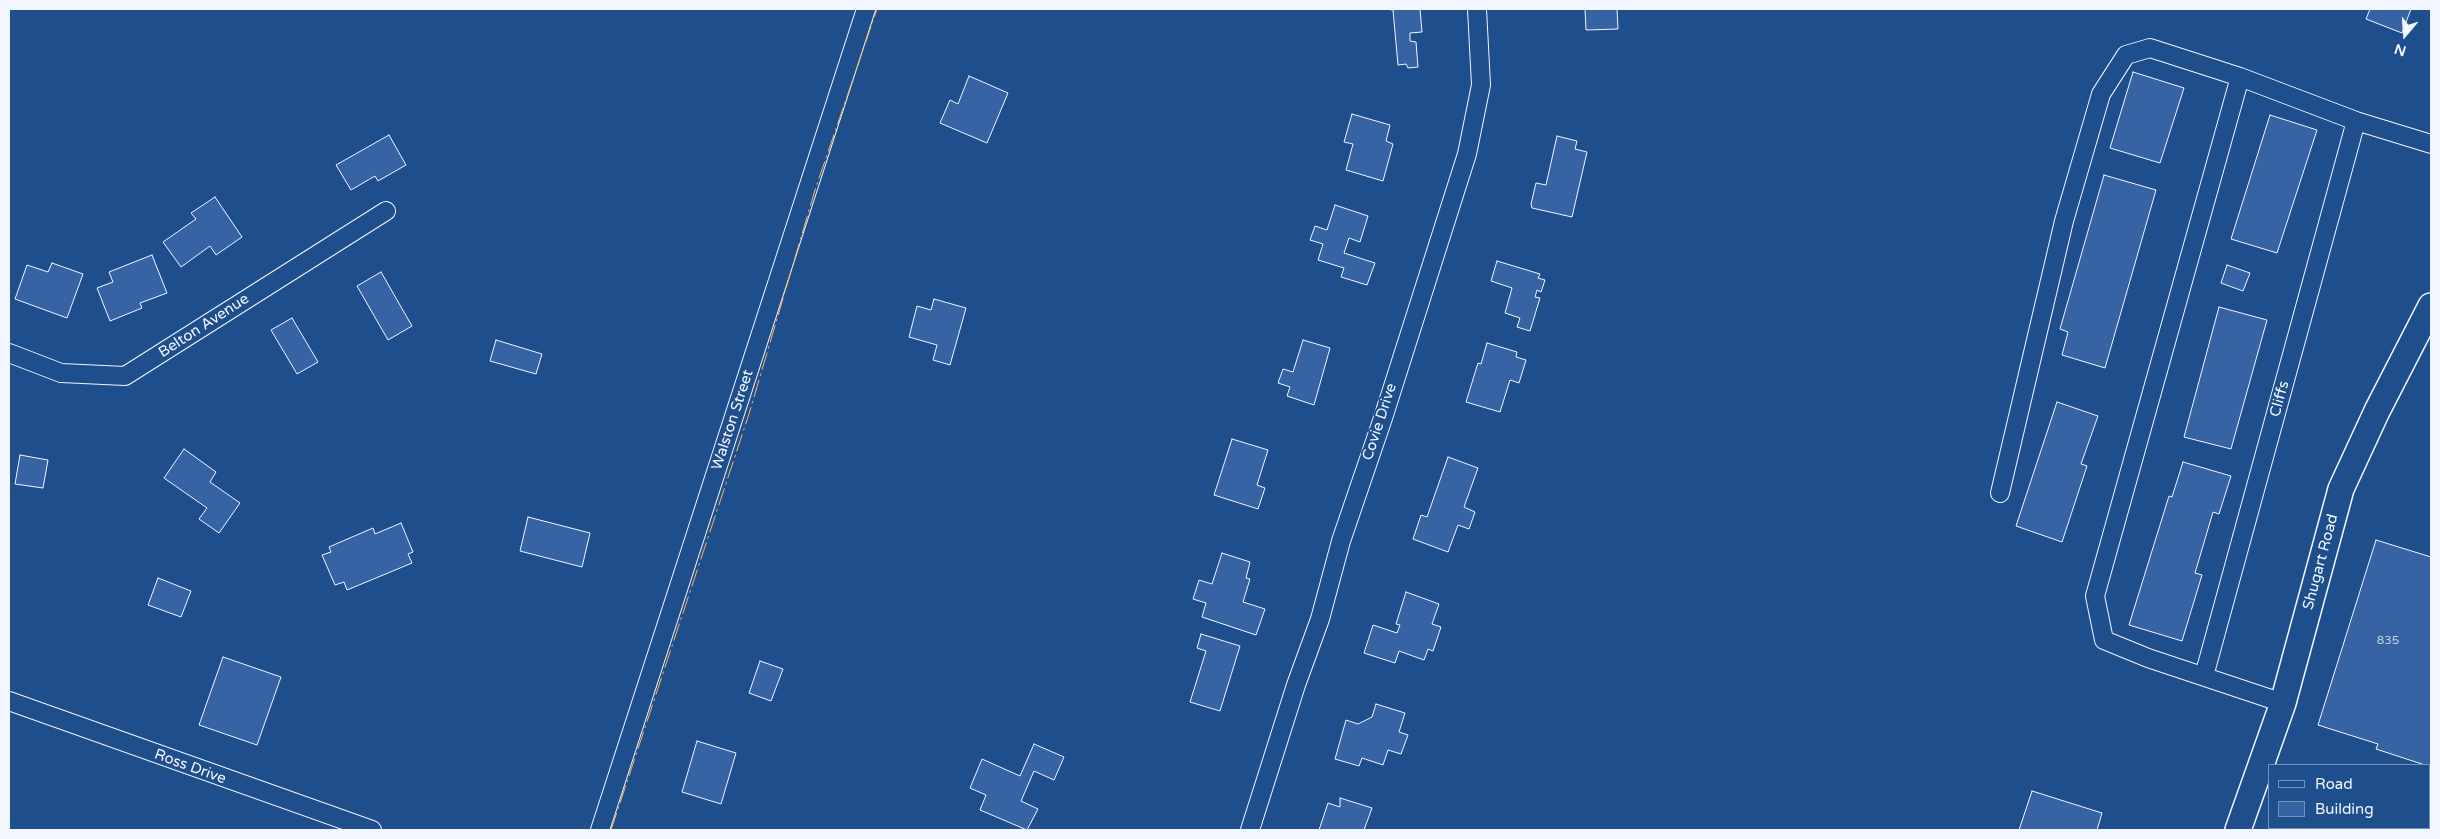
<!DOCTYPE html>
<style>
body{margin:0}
#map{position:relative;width:2440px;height:839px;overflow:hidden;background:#1f4e8c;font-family:"Varela Round",sans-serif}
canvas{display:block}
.frame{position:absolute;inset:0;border:10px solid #f2f6ff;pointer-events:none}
.legend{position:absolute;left:2268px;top:764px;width:162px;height:65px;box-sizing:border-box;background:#1f4e8c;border:1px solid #7391ba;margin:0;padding:6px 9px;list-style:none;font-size:15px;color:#f2f6ff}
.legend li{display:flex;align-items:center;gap:10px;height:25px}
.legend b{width:25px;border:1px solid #7391ba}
.north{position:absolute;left:2380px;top:10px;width:50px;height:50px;-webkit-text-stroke:4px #1f4e8c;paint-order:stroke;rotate:198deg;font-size:14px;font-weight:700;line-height:20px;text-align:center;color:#f2f6ff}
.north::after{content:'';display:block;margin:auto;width:18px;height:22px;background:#f2f6ff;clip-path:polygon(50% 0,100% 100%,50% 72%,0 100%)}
</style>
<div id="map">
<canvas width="2440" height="839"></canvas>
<div class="frame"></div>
<ul class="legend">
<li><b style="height:6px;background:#1f4e8c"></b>Road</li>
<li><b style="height:14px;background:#3563a3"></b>Building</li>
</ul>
<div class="north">N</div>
</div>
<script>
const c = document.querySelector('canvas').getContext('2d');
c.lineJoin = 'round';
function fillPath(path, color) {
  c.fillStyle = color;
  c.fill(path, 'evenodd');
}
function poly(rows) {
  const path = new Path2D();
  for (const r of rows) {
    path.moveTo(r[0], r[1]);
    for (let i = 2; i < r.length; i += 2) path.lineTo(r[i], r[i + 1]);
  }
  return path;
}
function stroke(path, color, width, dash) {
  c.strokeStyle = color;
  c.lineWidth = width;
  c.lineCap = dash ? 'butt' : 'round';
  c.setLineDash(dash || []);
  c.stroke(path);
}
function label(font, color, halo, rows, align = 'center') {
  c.font = font + ' "Varela Round",sans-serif';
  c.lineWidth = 4;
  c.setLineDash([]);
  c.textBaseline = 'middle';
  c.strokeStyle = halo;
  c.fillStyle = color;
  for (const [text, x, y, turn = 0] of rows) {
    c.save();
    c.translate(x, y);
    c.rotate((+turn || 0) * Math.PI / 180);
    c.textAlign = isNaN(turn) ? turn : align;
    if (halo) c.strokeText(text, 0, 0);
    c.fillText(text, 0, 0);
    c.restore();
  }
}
const building = poly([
 [1384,9,1420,9,1422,32,1410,33,1410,41,1416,42,1418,67,1408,68,1406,64,1398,65,1393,10,1384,9],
 [1585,9,1617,9,1618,29,1586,30,1585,9],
 [2370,9,2411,9,2402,33,2366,19,2370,9],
 [2133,72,2184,88,2160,163,2110,148,2133,72],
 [969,76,1008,93,987,143,940,123,950,100,958,104,969,76],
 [1352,114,1390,125,1386,141,1393,144,1383,181,1346,170,1353,144,1344,142,1352,114],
 [2270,115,2317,130,2277,253,2231,239,2270,115],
 [389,135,406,165,378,181,375,176,351,190,336,165,389,135],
 [1557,136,1577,141,1575,149,1587,152,1572,217,1532,208,1531,204,1536,183,1546,185,1557,136],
 [2104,175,2156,190,2105,368,2062,355,2068,332,2060,329,2104,175],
 [215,197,242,237,216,255,210,246,181,267,163,242,196,219,191,213,215,197],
 [1335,205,1368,216,1360,242,1349,238,1344,253,1375,263,1367,285,1341,277,1344,268,1318,260,1323,244,1310,240,1315,226,1327,230,1335,205],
 [152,255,167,293,140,303,142,308,110,321,97,288,113,282,109,272,152,255],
 [1497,261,1540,274,1538,278,1545,280,1541,292,1537,290,1535,297,1540,298,1530,331,1517,327,1520,318,1505,313,1512,288,1491,281,1497,261],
 [52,263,83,274,67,318,15,299,27,265,48,272,52,263],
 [2227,265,2250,273,2243,291,2221,283,2227,265],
 [381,272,412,326,388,340,357,286,381,272],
 [934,299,966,308,950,365,933,360,937,345,909,337,917,306,931,310,934,299],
 [2219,307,2267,320,2231,449,2184,437,2219,307],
 [292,318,318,362,297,374,271,330,292,318],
 [496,340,542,354,536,374,490,361,496,340],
 [1303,340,1330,348,1314,405,1287,396,1290,387,1278,383,1283,369,1293,372,1303,340],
 [1487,343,1517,352,1516,357,1526,360,1519,383,1510,380,1500,412,1466,402,1478,363,1481,364,1487,343],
 [2057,402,2098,416,2081,464,2087,466,2062,542,2016,526,2057,402],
 [1232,439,1268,450,1257,485,1265,488,1258,509,1214,495,1232,439],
 [184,449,216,472,210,482,240,503,219,533,199,519,207,508,164,478,184,449],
 [20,455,48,460,43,488,15,484,20,455],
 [1448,457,1478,468,1464,507,1475,512,1469,529,1458,525,1448,552,1413,539,1421,515,1427,517,1448,457],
 [2183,462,2231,476,2219,514,2213,512,2195,573,2202,575,2182,641,2129,625,2169,496,2172,497,2183,462],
 [528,517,590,533,582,567,520,551,528,517],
 [401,523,413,552,408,554,412,563,347,590,344,582,335,585,322,555,331,552,329,547,373,528,375,534,401,523],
 [2376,540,2431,557,2431,767,2376,749,2378,744,2318,725,2376,540],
 [1222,553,1250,562,1246,578,1250,579,1243,602,1265,609,1256,635,1202,617,1206,603,1193,599,1199,580,1212,584,1222,553],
 [158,578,191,591,181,617,148,605,158,578],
 [1406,592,1439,604,1432,624,1441,627,1433,651,1428,649,1424,660,1399,651,1395,663,1364,653,1373,625,1397,633,1400,625,1396,624,1406,592],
 [1201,634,1240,646,1220,711,1190,702,1206,651,1197,648,1201,634],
 [223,657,281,677,257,745,199,725,223,657],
 [760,661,783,669,771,701,749,693,760,661],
 [1376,704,1405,713,1399,732,1408,735,1401,754,1388,750,1383,765,1362,758,1359,766,1335,759,1346,720,1358,724,1372,717,1376,704],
 [697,741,736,753,721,804,682,792,697,741],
 [1034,744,1064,757,1054,780,1034,771,1021,801,1038,809,1027,830,980,810,986,795,970,788,982,759,1020,776,1034,744],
 [2032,791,2102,813,2097,830,2019,830,2032,791],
 [1340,798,1372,808,1364,830,1319,830,1328,803,1340,807,1340,798]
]);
fillPath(building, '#3563a3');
stroke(building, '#f2f6ff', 1);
const street = poly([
 [2240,77,2095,596,2104,640,2148,658,2283,703],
 [9,353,61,373,125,376,386,211],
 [2000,493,2064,221,2101,94,2126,55,2150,48,2240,77,2356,121,2431,144],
 [2204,676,2356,121],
 [9,701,372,830],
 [600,830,866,9],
 [1250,830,1296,685,1320,619,1341,541,1383,418,1467,154,1481,85,1477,9]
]);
const secondary = poly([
 [2238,830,2283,703,2341,489,2377,411,2431,306]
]);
stroke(street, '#f2f6ff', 20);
stroke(secondary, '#f2f6ff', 28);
stroke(street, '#1f4e8c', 18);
stroke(secondary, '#1f4e8c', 25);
stroke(poly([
 [611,830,749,414,815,190,877,9]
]), '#ffb74d', 1, [18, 4, 2.5, 4]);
label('12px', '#c3d1e8', null, [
 ["835",2388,641]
]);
label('15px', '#f2f6ff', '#1f4e8c', [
 ["Belton Avenue",204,326,-33],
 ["Cliffs",2280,399,-75],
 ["Walston Street",733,420,-72],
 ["Covie Drive",1380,422,-72],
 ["Shugart Road",2321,562,-75],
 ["Ross Drive",190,767,20]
]);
</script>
